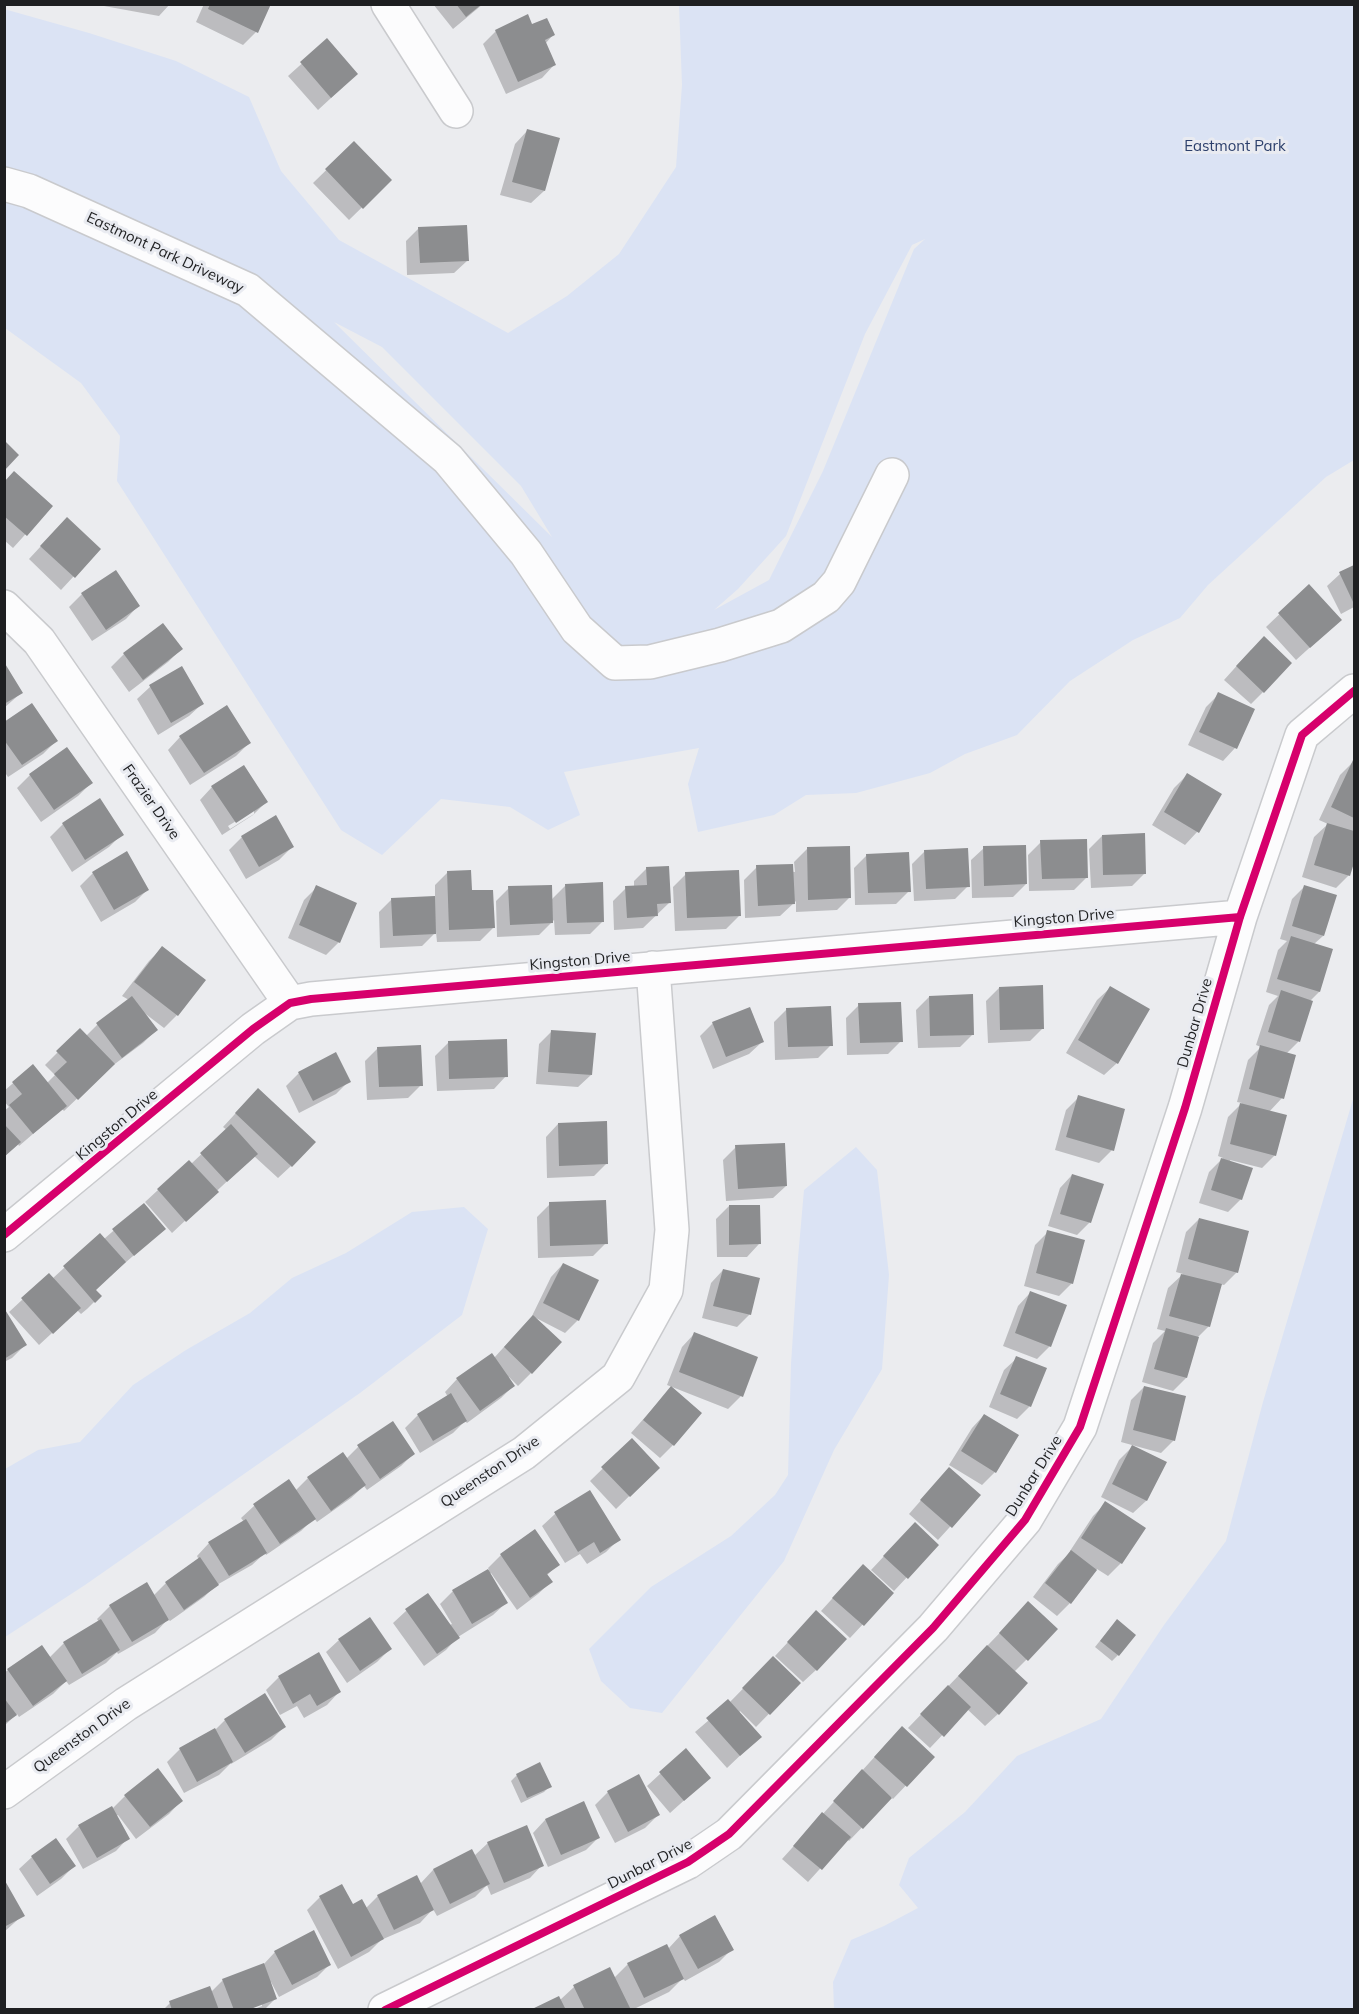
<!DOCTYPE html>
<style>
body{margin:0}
#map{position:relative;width:1359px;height:2014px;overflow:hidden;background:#ebecef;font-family:Mulish,sans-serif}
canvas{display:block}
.frame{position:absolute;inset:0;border:6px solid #1e1f21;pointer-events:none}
</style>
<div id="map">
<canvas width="1359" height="2014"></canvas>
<div class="frame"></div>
</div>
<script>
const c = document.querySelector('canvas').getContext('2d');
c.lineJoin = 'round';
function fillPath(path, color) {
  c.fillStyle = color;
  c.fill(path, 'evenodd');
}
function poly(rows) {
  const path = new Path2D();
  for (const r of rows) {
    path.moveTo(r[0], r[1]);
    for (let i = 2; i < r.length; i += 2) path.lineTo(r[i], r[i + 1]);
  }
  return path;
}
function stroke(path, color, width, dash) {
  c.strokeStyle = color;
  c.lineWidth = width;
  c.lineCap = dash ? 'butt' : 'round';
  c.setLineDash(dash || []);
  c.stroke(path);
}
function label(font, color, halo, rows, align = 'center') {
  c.font = font + ' Mulish,sans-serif';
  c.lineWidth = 6;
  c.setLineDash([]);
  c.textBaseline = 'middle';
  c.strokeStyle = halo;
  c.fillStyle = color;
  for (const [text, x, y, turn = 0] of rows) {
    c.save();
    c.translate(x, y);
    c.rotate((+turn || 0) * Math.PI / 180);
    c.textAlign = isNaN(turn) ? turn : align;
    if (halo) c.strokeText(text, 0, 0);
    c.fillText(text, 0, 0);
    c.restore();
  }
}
fillPath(poly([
 [679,5,1354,5,1354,460,1326,477,1208,585,1180,618,1133,640,1070,681,1017,735,965,754,930,773,856,793,806,795,774,815,698,832,688,784,699,748,564,772,580,815,548,830,510,807,441,799,382,855,341,830,117,481,120,436,81,383,5,328,4,9,89,33,176,61,249,97,281,171,339,240,508,333,567,296,619,254,676,167,682,85],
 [925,239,914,249,823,471,769,580,714,610,738,589,786,536,865,334,912,245],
 [334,322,382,347,521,486,552,537],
 [1354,1096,1354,2009,834,2009,833,1982,851,1940,884,1926,918,1908,899,1885,909,1858,965,1812,1017,1756,1101,1719,1164,1625,1226,1541,1263,1402],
 [856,1147,877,1170,889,1275,882,1369,834,1450,784,1561,662,1713,630,1708,601,1681,589,1649,651,1587,731,1536,775,1495,788,1475,791,1364,798,1258,804,1190],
 [464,1207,488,1229,462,1315,360,1393,85,1585,5,1637,5,1469,38,1450,80,1442,133,1385,186,1350,250,1313,292,1278,346,1253,412,1212]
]), '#dbe3f4');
fillPath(poly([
 [104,4,170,4,159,16,104,6],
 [204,4,269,4,256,32,243,45,196,22],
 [433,4,483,4,453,29],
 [532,26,553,35,545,44,554,65,542,78,506,94,483,44,496,31],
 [327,41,343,87,318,110,288,76],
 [527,131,544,191,531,203,500,195,515,144],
 [354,143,390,180,349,220,313,183],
 [419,228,467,261,454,273,407,275,406,241],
 [4,483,51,506,13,548,4,540],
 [54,532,99,549,61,590,29,559],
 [1354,567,1354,607,1341,614,1327,586,1340,574],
 [1309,586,1327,632,1296,660,1266,627],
 [82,594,138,606,126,619,92,641,69,607],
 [162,625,181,649,168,662,129,692,111,667,124,654],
 [1251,650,1263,692,1251,704,1224,680],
 [4,665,21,693,4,708],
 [181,668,202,704,189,716,158,735,137,699,150,687],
 [1219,694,1253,710,1235,748,1223,761,1188,745,1206,707],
 [4,723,56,741,43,754,8,777,4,771],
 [180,737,249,743,236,756,190,785,168,750],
 [1353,762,1354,763,1354,858,1349,875,1336,888,1302,877,1314,837,1328,824,1319,820,1340,775],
 [30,775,91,783,78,796,41,822,17,788],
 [1187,775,1197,832,1185,845,1152,825,1174,788],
 [212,787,266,802,253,815,222,835,200,800],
 [254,810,254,814,230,829,228,826],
 [100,800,122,834,109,847,72,872,50,837,63,824],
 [1102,836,1145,873,1132,886,1091,888,1089,849],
 [242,837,292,847,279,860,246,879,229,850],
 [1041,842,1087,877,1074,890,1029,891,1028,855],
 [984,848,1026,884,1013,897,972,898,971,860],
 [807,849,850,897,837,910,796,912,796,901,780,916,745,918,744,880,757,867,795,872,794,862],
 [925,851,968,886,955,899,914,901,912,864],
 [867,855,909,891,896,904,855,905,854,868],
 [647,868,669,903,643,928,614,930,613,901,626,888,634,887,634,881],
 [93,873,148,889,135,902,101,922,80,886],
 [447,873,471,892,493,928,480,941,437,942,436,932,422,946,380,948,379,912,392,899,435,898,435,885],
 [686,874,739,916,726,929,675,931,673,887],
 [566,885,603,921,590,934,555,935,554,920,539,935,497,937,496,901,509,888,551,900],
 [1305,886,1323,936,1314,944,1332,950,1319,992,1310,1001,1311,1002,1298,1042,1286,1054,1282,1098,1269,1112,1275,1155,1262,1168,1230,1160,1241,1199,1228,1212,1199,1203,1209,1172,1223,1158,1218,1156,1228,1117,1242,1103,1237,1102,1248,1060,1261,1047,1256,1045,1269,1005,1278,996,1266,992,1278,950,1287,941,1280,939,1292,899],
 [317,887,339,942,326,955,288,938,304,900],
 [162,948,204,980,177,1015,164,1028,143,1012,156,1030,143,1043,108,1069,64,1111,62,1109,19,1146,18,1144,4,1157,4,1111,9,1107,4,1101,4,1091,33,1066,47,1083,55,1075,45,1065,80,1030,86,1036,97,1025,129,1000,122,996,149,961],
 [999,988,1043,1028,1030,1041,988,1043,986,1001],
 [1110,988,1117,1063,1104,1075,1066,1053,1097,1000],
 [929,997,973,1034,960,1047,918,1048,916,1010],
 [859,1005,901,1041,888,1054,847,1055,846,1018],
 [787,1009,831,1045,818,1058,775,1060,774,1022],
 [713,1023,762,1042,749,1054,713,1069,700,1036],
 [552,1031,591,1075,578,1087,536,1084,539,1044],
 [448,1043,506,1076,494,1089,437,1091,435,1056],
 [378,1048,421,1085,408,1098,367,1100,365,1061],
 [299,1073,349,1081,336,1094,299,1113,286,1086],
 [1079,1097,1112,1150,1099,1163,1055,1150,1066,1110],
 [245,1103,291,1166,278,1178,254,1156,172,1233,145,1202,158,1190,191,1164,227,1130,223,1127],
 [558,1124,607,1163,594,1176,547,1178,546,1137],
 [736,1147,786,1186,773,1198,726,1201,723,1160],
 [1072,1175,1090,1222,1077,1235,1048,1226,1060,1188],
 [550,1204,606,1243,593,1256,538,1258,537,1217],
 [143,1205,164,1229,94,1290,100,1296,87,1309,81,1314,77,1310,39,1345,9,1312,49,1275,52,1279,100,1235,104,1239],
 [729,1206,759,1244,747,1257,717,1257,716,1219],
 [1199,1219,1237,1272,1224,1285,1220,1284,1209,1326,1197,1338,1186,1378,1173,1391,1142,1382,1153,1343,1165,1331,1157,1329,1168,1288,1183,1274,1176,1272,1186,1232],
 [1048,1232,1072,1283,1059,1296,1024,1286,1035,1245],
 [563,1264,578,1320,565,1333,536,1318,531,1373,518,1386,509,1377,508,1378,513,1386,501,1398,467,1423,465,1421,453,1433,420,1453,405,1428,418,1415,448,1397,445,1392,457,1379,494,1358,532,1316,551,1277],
 [723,1270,750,1314,737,1327,702,1318,711,1283],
 [1030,1293,1050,1346,1037,1359,1003,1346,1018,1306],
 [5,1311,25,1345,12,1358,4,1362],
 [694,1334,741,1396,728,1409,667,1385,682,1347],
 [1017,1358,1030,1406,1017,1419,989,1407,1004,1370],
 [1144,1387,1174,1440,1161,1453,1121,1442,1131,1400],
 [671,1388,673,1445,660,1458,631,1433],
 [984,1415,995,1472,982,1485,949,1465,972,1428],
 [632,1440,658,1468,616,1509,590,1481],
 [358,1447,413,1454,401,1466,367,1490,364,1486,351,1498,317,1522,314,1518,301,1531,266,1555,265,1553,252,1565,215,1586,204,1597,170,1621,168,1619,155,1633,118,1654,117,1652,106,1663,69,1685,66,1681,53,1694,19,1717,17,1714,4,1726,4,1673,8,1670,41,1647,49,1658,64,1643,99,1622,97,1619,110,1606,153,1596,166,1583,199,1560,197,1556,209,1543,244,1522,241,1518,254,1506,288,1481,295,1491,308,1478,346,1459],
 [1132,1447,1165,1463,1146,1501,1133,1513,1101,1497,1119,1460],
 [937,1482,979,1495,938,1540,909,1514],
 [590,1492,619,1539,606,1552,587,1564,580,1554,565,1563,542,1526,555,1514],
 [1106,1503,1121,1563,1108,1576,1097,1569,1070,1603,1057,1616,1033,1597,1058,1564,1071,1552,1070,1551,1093,1516],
 [535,1531,558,1565,546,1576,551,1582,538,1594,517,1610,491,1573,489,1574,506,1603,493,1615,458,1637,446,1650,424,1666,393,1623,406,1611,428,1595,450,1625,452,1624,440,1604,453,1591,489,1570,488,1568,501,1555],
 [902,1537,937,1545,894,1591,871,1570],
 [850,1579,892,1593,850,1638,821,1611],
 [1016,1616,1027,1659,1014,1672,998,1714,985,1726,967,1709,930,1748,908,1728],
 [804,1625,816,1670,803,1682,775,1656],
 [1111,1627,1118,1655,1112,1661,1095,1647],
 [339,1640,390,1649,377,1662,347,1683,326,1652],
 [773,1658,799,1683,756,1727,740,1711,739,1713,747,1749,727,1768,695,1732,729,1703],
 [279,1677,339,1692,327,1705,304,1718,297,1706,280,1715,266,1690],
 [225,1720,284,1727,271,1740,231,1764,231,1763,219,1775,184,1793,167,1762,180,1749,216,1729],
 [889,1741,933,1757,893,1799,891,1797,849,1841,847,1839,808,1882,782,1859],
 [686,1750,709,1778,670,1813,647,1786],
 [517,1775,550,1786,544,1792,521,1803,511,1781],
 [608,1792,658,1815,645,1828,615,1843,595,1805],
 [125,1796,181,1801,169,1814,136,1839,118,1815,116,1816,128,1838,116,1851,83,1869,66,1839,79,1826,112,1809],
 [545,1820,599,1837,586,1850,548,1867,533,1833],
 [488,1843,542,1865,530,1878,491,1895,487,1885,475,1897,437,1916,433,1909,420,1923,381,1940,369,1952,338,1969,307,1910,320,1897,342,1886,353,1906,366,1908,378,1896,420,1884,433,1870,472,1851,474,1856],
 [32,1857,74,1866,61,1879,37,1896,19,1869],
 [4,1882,23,1915,4,1932],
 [680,1936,732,1949,719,1962,685,1981,683,1978,669,1992,632,2010,533,2010,560,2000,574,1987,614,1978,628,1964,668,1949],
 [275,1952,330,1964,317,1977,279,1997,271,1982,270,1983,275,1999,264,2010,252,2010,262,2006,262,2003,244,2010,163,2010,170,2003,211,1992,223,1980,263,1965]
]), '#0003');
fillPath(poly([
 [210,4,271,4,258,33,208,9],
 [456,4,482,4,466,17],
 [528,14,532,24,547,18,555,35,545,40,556,65,518,82,495,30],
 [327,38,358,74,331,98,300,62],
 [527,129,560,138,545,191,512,182],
 [354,141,392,180,363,209,325,169],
 [467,225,469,261,420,263,418,227],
 [4,440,19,455,4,471],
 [14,471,53,506,27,536,4,516,4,482],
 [67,517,101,549,75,578,40,546],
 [1354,565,1354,604,1339,572],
 [116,570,140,606,106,630,81,593],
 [1309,584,1342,620,1310,648,1278,613],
 [163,623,183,649,143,680,123,653],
 [1264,636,1292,663,1264,693,1236,666],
 [4,662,23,693,4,704],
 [182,666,204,704,171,723,149,685],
 [1218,692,1255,709,1237,749,1199,732],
 [32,703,58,741,22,765,4,740,4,722],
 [227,705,251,743,204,773,179,736],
 [67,747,93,783,54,810,29,774],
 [1353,760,1354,761,1354,818,1331,807],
 [244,765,268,802,236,823,211,786],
 [1187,773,1222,794,1199,833,1164,812],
 [100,798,124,835,85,860,62,823],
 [276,815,294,847,259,867,241,836],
 [1327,823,1354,831,1354,863,1350,876,1314,865],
 [1145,833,1146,874,1103,875,1102,835],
 [1087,839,1088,878,1042,879,1040,840],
 [1026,845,1027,884,984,886,983,846],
 [850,846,851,898,808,900,807,847],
 [968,848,970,887,926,889,924,850],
 [127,851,149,890,114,910,92,872],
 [909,852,911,892,868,893,866,854],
 [793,864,795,904,758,906,756,865],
 [669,866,671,903,657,904,658,916,627,918,625,886,647,885,646,867],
 [471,870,472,890,493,890,495,928,449,930,447,871],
 [739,870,741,916,687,918,685,872],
 [603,882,604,922,567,923,565,884],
 [316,885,357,903,340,943,299,925],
 [552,885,553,923,510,925,508,886],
 [1304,885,1337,895,1324,936,1292,926],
 [435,896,436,934,393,936,391,898],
 [1291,936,1333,949,1320,992,1277,979],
 [162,946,206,980,178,1016,134,982],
 [1043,985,1044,1029,1000,1030,999,987],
 [1110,986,1150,1009,1118,1064,1078,1040],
 [1281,990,1313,1001,1300,1042,1268,1032],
 [973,994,974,1035,930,1036,929,996],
 [132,996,158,1030,122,1058,96,1023],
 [901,1002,903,1042,860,1043,858,1003],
 [831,1006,833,1046,788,1047,786,1008],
 [750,1007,764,1042,726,1057,712,1022],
 [80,1028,115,1064,78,1100,54,1074,67,1062,56,1051],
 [551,1030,596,1033,592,1075,548,1072],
 [507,1039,508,1077,449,1079,448,1041],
 [421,1045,423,1086,379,1087,377,1047],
 [1260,1045,1296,1055,1284,1099,1249,1089],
 [336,1052,351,1082,313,1101,298,1072],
 [33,1064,67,1106,33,1134,9,1105,22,1094,12,1082],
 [258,1088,316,1142,292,1167,235,1113],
 [1078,1095,1125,1109,1114,1151,1066,1137],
 [1240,1103,1287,1115,1276,1156,1230,1144],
 [607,1121,608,1164,559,1166,558,1123],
 [4,1124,21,1142,4,1157],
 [231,1124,258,1154,227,1182,200,1153],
 [785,1143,787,1186,738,1189,735,1145],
 [1221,1158,1253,1168,1242,1200,1211,1190],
 [189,1160,219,1192,186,1222,157,1189],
 [1072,1174,1104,1184,1091,1223,1060,1214],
 [606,1200,608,1244,550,1246,549,1202],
 [144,1203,166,1229,134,1256,112,1229],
 [729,1205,760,1205,761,1244,729,1245],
 [1199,1218,1249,1231,1238,1273,1188,1259],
 [1047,1230,1085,1240,1073,1284,1036,1273],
 [100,1233,126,1262,96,1290,102,1296,95,1303,63,1266],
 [563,1263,599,1280,579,1321,543,1303],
 [723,1269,760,1278,751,1315,713,1306],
 [49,1273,81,1308,53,1334,21,1298],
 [1181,1274,1222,1284,1210,1327,1169,1316],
 [1030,1291,1067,1305,1051,1347,1015,1333],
 [4,1308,27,1345,4,1359],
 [533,1315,562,1342,532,1374,504,1347],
 [1166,1328,1199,1337,1187,1378,1154,1369],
 [694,1332,758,1357,743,1397,679,1372],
 [492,1353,515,1386,480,1411,456,1378],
 [1016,1356,1047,1368,1031,1407,1000,1394],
 [671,1386,702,1413,674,1446,643,1420],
 [1144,1386,1186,1396,1175,1441,1133,1430],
 [451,1393,467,1421,433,1441,417,1414],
 [984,1414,1019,1435,996,1473,961,1451],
 [393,1421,415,1454,380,1479,357,1445],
 [632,1438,660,1468,630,1497,601,1467],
 [1132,1445,1167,1462,1147,1501,1112,1484],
 [343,1452,366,1485,331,1511,307,1477],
 [949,1467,981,1495,952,1528,920,1500],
 [289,1479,316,1519,280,1544,253,1504],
 [590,1490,621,1540,600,1553,594,1542,578,1552,554,1512],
 [1105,1501,1146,1528,1122,1564,1081,1538],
 [246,1519,267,1553,229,1576,208,1542],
 [915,1522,939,1545,908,1579,883,1556],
 [535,1529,560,1565,547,1574,553,1582,530,1598,500,1554],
 [1071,1550,1097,1570,1071,1604,1045,1583],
 [200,1557,219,1585,184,1610,165,1582],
 [863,1564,894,1593,864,1626,832,1598],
 [488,1569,508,1603,472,1624,452,1590],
 [147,1582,169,1620,132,1642,109,1605],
 [428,1593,460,1638,437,1654,405,1609],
 [1028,1601,1058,1629,1028,1661,999,1633],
 [816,1610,847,1639,817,1671,787,1642],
 [370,1617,392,1649,360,1671,338,1639],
 [101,1619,120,1650,82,1674,63,1642],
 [1117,1619,1136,1635,1119,1656,1100,1641],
 [42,1645,67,1681,33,1706,7,1669],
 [987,1645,1028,1683,999,1715,958,1676],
 [319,1652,341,1692,317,1706,310,1694,293,1704,278,1676],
 [773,1656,801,1683,770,1715,742,1688],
 [948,1685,971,1707,944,1737,920,1714],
 [265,1693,286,1727,245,1753,224,1719],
 [4,1698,17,1715,4,1724],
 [728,1699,762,1737,740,1756,706,1718],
 [902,1726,935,1757,907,1787,874,1757],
 [215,1728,233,1762,197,1782,179,1748],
 [686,1748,711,1778,684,1801,659,1772],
 [540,1762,552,1787,527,1798,516,1774],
 [158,1768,183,1801,150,1827,124,1795],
 [862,1769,892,1798,863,1829,833,1801],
 [639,1774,660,1815,628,1832,607,1791],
 [584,1801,600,1838,561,1855,545,1819],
 [112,1806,130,1839,97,1858,78,1825],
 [822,1812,851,1837,822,1870,793,1846],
 [527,1825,544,1866,504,1883,487,1842],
 [56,1838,76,1866,50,1884,31,1856],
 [472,1849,490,1884,450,1904,433,1869],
 [417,1875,434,1910,394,1930,377,1895],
 [4,1879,25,1916,4,1927],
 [342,1884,353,1904,362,1899,384,1939,351,1957,319,1896],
 [715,1915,734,1950,698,1969,679,1935],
 [314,1930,331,1965,292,1985,274,1951],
 [667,1944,684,1979,644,1998,627,1963],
 [264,1963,277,1999,248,2010,234,2010,222,1979],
 [610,1967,631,2010,585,2010,573,1985],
 [210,1986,219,2010,172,2010,169,2001],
 [559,1996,566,2010,530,2010]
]), '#8c8d8f');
const minor = poly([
 [388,4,456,111],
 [4,184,29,191,248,290,448,459,526,553,577,629,615,663,650,662,720,645,781,626,826,597,839,582,892,475],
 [4,607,39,641,290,1003],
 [4,1235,253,1029,290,1003,311,999,1240,917],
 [4,1792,126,1704,524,1453,618,1377,666,1290,672,1230,653,968],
 [385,2010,688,1862,729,1834,933,1628,1025,1520,1080,1427,1185,1108,1240,917,1302,735,1354,691]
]);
stroke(minor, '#c9cacd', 36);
stroke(minor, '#fcfcfd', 33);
stroke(poly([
 [4,1235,253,1029,290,1003,311,999,1240,917],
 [385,2010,688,1862,729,1834,933,1628,1025,1520,1080,1427,1185,1108,1240,917,1302,735,1354,691]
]), '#d6006c', 8);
label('15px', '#2c3f6b', '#e9ebf1', [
 ["Eastmont Park",1235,146]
]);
label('15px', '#1e1f21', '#e9ebf1', [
 ["Eastmont Park Driveway",165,253,25],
 ["Frazier Drive",151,802,55],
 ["Kingston Drive",1064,918,-5],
 ["Kingston Drive",580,961,-5],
 ["Dunbar Drive",1195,1023,-74],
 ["Kingston Drive",117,1125,-40],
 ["Queenston Drive",490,1472,-34],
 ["Dunbar Drive",1034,1476,-58],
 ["Queenston Drive",82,1736,-36],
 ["Dunbar Drive",650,1864,-27]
]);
</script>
